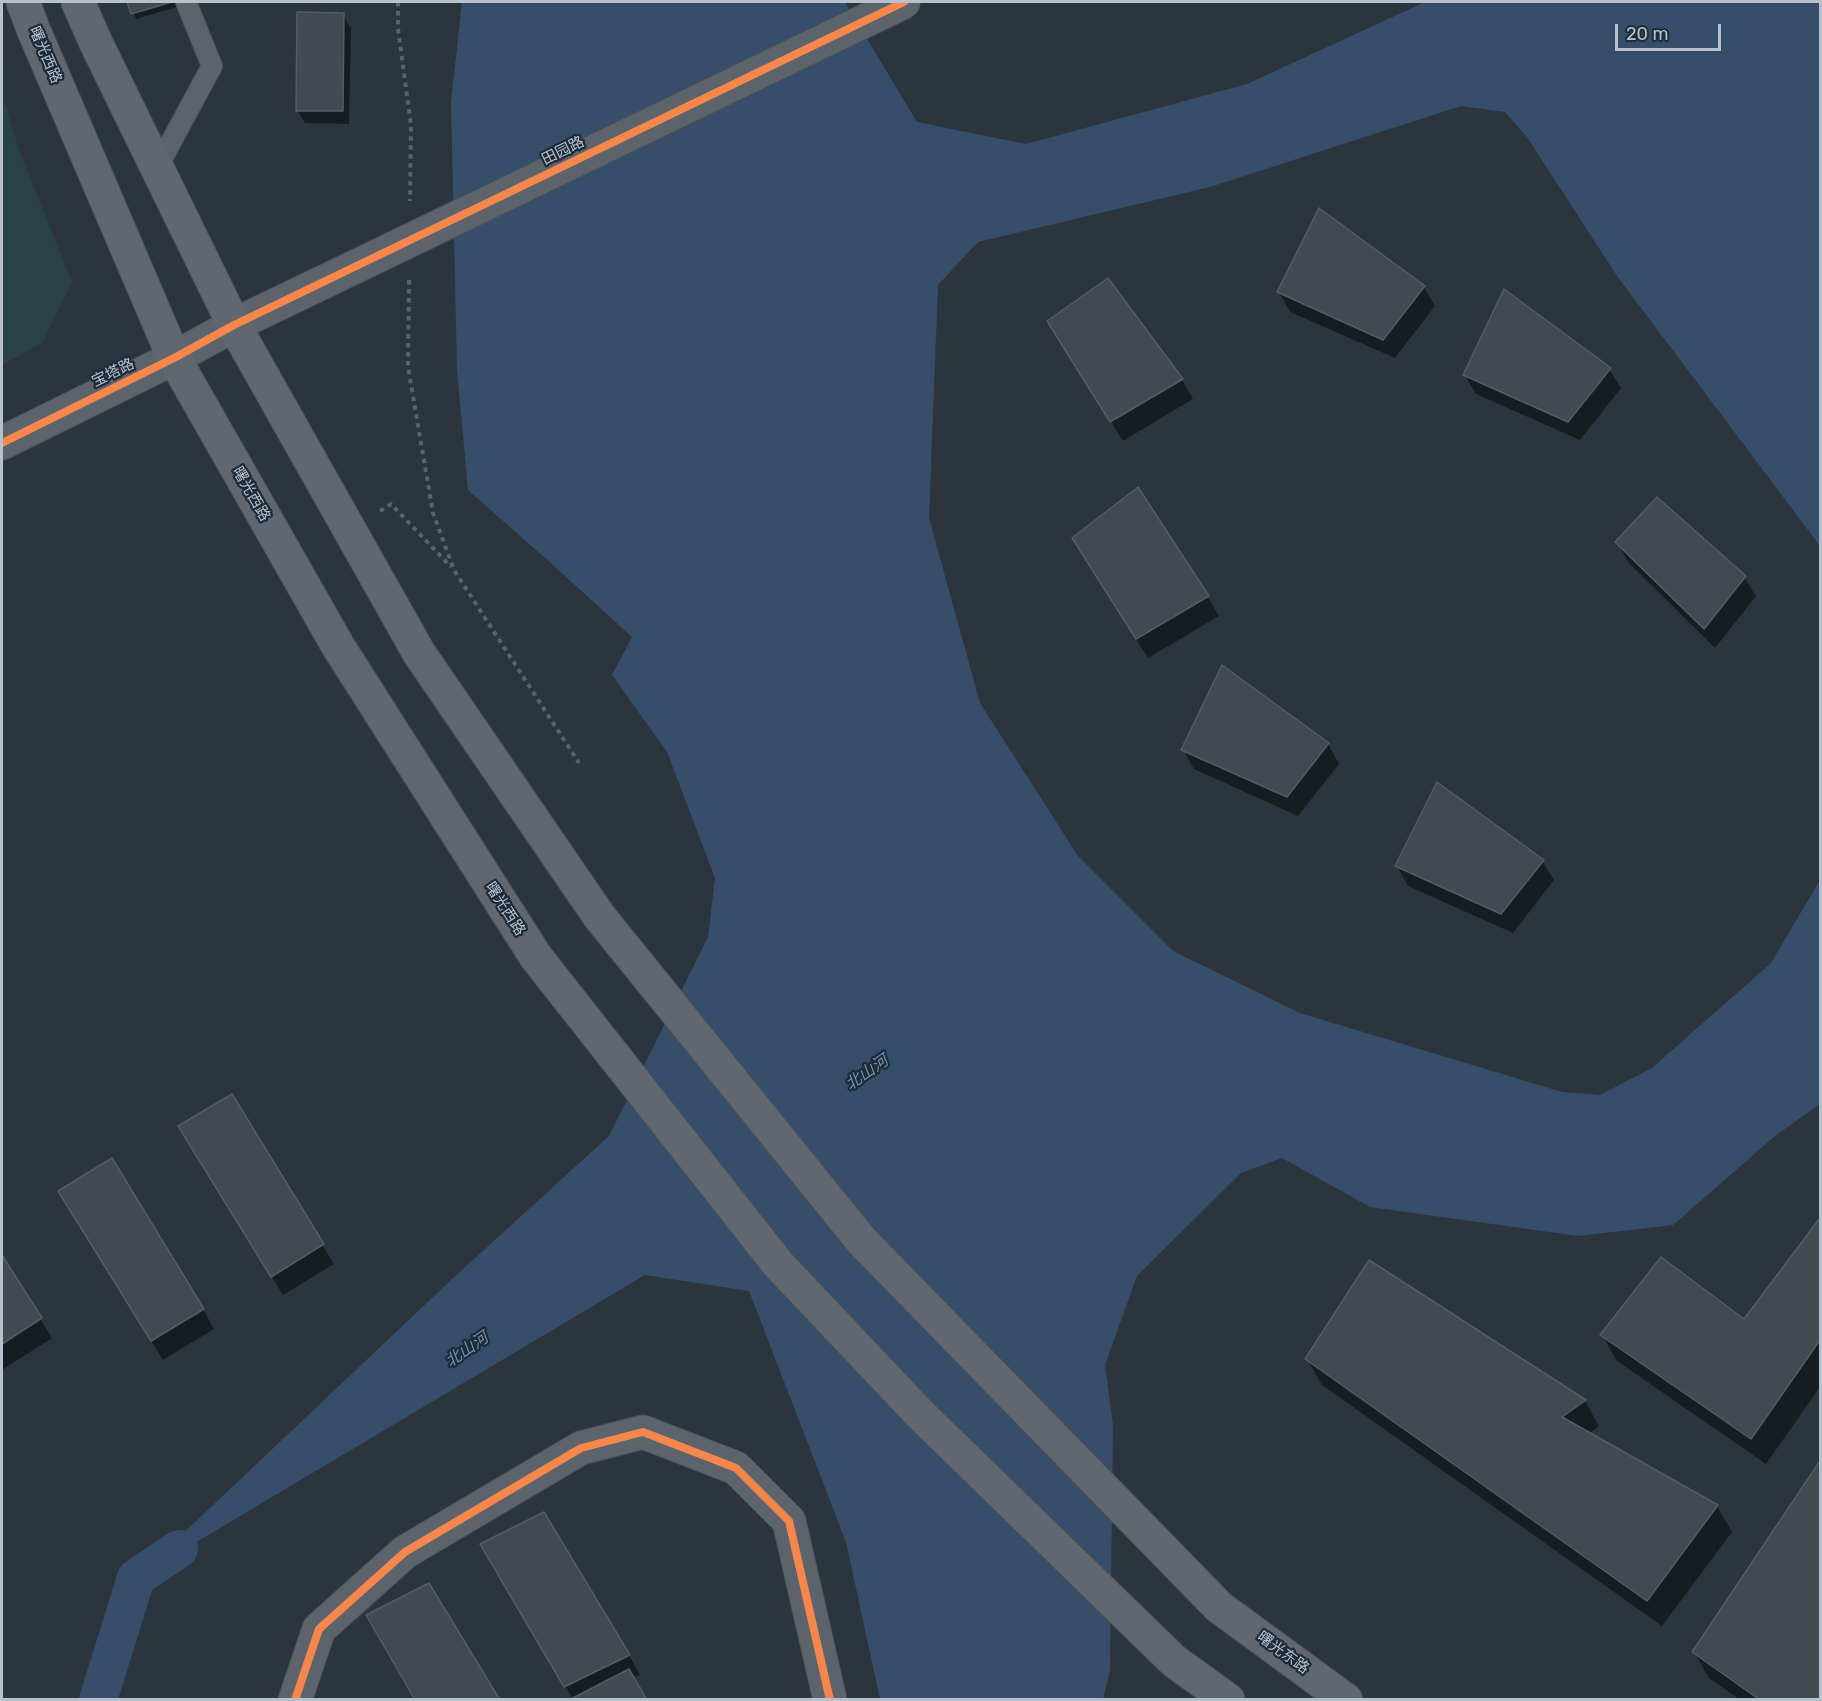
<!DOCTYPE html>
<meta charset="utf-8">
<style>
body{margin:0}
#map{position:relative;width:1822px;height:1701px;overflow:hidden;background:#2c353e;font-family:Rubik,sans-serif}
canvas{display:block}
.frame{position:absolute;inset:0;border:3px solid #b7c1ce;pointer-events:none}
.scale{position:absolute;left:1615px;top:24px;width:106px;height:27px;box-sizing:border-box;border:3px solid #b7c1ce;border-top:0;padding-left:8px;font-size:18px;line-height:21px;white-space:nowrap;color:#b7c1ce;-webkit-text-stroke:4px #1e2b39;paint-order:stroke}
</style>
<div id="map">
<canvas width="1822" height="1701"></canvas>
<div class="frame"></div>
<div class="scale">20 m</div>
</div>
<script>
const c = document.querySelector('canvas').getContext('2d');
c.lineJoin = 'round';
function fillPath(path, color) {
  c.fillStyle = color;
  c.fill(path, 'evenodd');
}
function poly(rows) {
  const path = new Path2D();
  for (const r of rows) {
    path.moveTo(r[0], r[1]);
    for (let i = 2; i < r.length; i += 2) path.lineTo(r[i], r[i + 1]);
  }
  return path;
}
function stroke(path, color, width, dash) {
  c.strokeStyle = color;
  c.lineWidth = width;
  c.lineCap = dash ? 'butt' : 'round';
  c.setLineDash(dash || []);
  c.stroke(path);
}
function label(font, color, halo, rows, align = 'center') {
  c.font = font + ' Rubik,"Noto Sans SC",sans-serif';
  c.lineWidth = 4.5;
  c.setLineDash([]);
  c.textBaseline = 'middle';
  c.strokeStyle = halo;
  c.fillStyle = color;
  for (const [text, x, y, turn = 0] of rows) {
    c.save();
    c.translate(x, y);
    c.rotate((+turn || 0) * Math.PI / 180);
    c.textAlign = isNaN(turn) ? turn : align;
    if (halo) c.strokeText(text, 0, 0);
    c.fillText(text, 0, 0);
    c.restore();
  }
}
fillPath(poly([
 [2,95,20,152,72,282,42,343,2,365]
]), '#284245');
fillPath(poly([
 [462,2,845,2,917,122,1026,144,1247,84,1425,2,1820,2,1820,546,1617,276,1527,137,1505,112,1461,106,1210,187,978,242,938,285,929,518,980,703,1078,856,1173,951,1300,1013,1562,1092,1600,1095,1652,1068,1771,963,1820,880,1820,1104,1775,1136,1673,1225,1578,1236,1370,1207,1282,1158,1241,1173,1137,1276,1105,1365,1113,1425,1110,1670,1103,1699,880,1699,846,1542,749,1291,645,1275,136,1578,452,1279,609,1136,708,937,715,878,667,752,612,675,632,637,553,565,468,490,457,370,451,102]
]), '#364e69');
fillPath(poly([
 [129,2,194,2,136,19],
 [343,15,351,28,349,124,305,123,297,110],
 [1108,280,1182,380,1193,399,1123,441,1060,341],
 [1424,287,1435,306,1395,358,1290,312,1279,292],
 [1609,369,1621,388,1580,440,1476,394,1464,374],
 [1617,542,1744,577,1756,596,1715,648,1628,562],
 [1085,558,1208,597,1219,616,1148,658],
 [1328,744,1339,764,1298,816,1194,769,1183,750],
 [1542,861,1554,880,1513,933,1408,886,1397,866],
 [231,1096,334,1264,283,1295,192,1146],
 [72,1211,203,1309,214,1329,163,1360],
 [1820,1221,1820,1387,1766,1464,1617,1361,1602,1335,1745,1322],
 [2,1258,52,1338,2,1370],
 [1370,1263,1585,1401,1599,1426,1589,1434,1717,1506,1732,1532,1662,1626,1322,1385,1307,1359],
 [1820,1463,1820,1700,1740,1700,1709,1678,1694,1652],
 [543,1514,629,1655,640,1675,573,1699,482,1545]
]), '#0007');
stroke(poly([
 [98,1700,136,1578,179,1549]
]), '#364e69', 38);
const building = poly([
 [127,2,172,2,131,14,127,2],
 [297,12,344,13,343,111,296,111,297,12],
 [1319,208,1425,286,1383,340,1277,292,1319,208],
 [1108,278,1183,379,1110,422,1047,321,1108,278],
 [1504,289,1611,368,1568,422,1463,375,1504,289],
 [1138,487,1209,596,1136,639,1072,538,1138,487],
 [1657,497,1746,576,1704,629,1615,542,1657,497],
 [1222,665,1329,743,1287,797,1181,750,1222,665],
 [1437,782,1544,860,1501,914,1395,866,1437,782],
 [232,1094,324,1244,271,1277,178,1126,232,1094],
 [112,1158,204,1309,151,1341,58,1191,112,1158],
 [1820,1218,1820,1340,1751,1439,1600,1335,1661,1257,1744,1319,1820,1218],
 [2,1255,42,1318,2,1344,2,1255],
 [1369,1260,1586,1400,1562,1417,1718,1505,1647,1601,1305,1359,1369,1260],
 [1820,1461,1820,1700,1760,1700,1692,1652,1820,1461],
 [544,1512,630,1655,564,1687,480,1544,544,1512],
 [429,1583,500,1700,415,1700,366,1615,429,1583],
 [629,1669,647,1700,569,1700,629,1669]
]);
fillPath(building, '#424951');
stroke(building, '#545c64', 1.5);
const service = poly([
 [157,168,212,66,186,2]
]);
const minor = poly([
 [295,1700,319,1629,405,1552,581,1448,643,1432,736,1468,789,1521,830,1700]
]);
const tertiary = poly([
 [2,443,174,358,234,325,334,277]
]);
const secondary = poly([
 [23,2,34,31,174,358,338,646,536,957,778,1264,920,1414,1174,1661,1228,1700],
 [78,2,96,43,234,325,419,653,599,916,861,1240,1219,1607,1346,1700]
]);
stroke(service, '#4b5158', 22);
stroke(minor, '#4b5158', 35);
stroke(tertiary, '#4b5158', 35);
stroke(secondary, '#4b5158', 35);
stroke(poly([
 [398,2,398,29,411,125,410,201],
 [409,280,408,367,433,513,454,570,579,763],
 [380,511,391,504,451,567]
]), '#5b6268', 4, [4.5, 4.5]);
stroke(service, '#5d636b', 20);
stroke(minor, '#5d636b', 33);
stroke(tertiary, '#5d636b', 33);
stroke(secondary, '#616770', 33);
const tertiaryBridge = poly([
 [334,277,904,2]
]);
stroke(tertiaryBridge, '#4b5158', 35, []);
stroke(tertiaryBridge, '#5d636b', 33);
stroke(poly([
 [2,443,174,358,234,325,904,2],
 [295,1700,319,1629,405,1552,581,1448,643,1432,736,1468,789,1521,830,1700]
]), '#f5874c', 8);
label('15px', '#b7c1ce', '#1e2b39', [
 ["曙光西路",45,55,67],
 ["田园路",563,151,-26],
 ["宝塔路",113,373,-26],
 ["曙光西路",251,494,60],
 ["曙光西路",505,909,57],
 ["曙光东路",1283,1653,36]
]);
label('italic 16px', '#7593b3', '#1e2b39', [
 ["北山河",867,1073,-35],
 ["北山河",467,1350,-35]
]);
</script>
